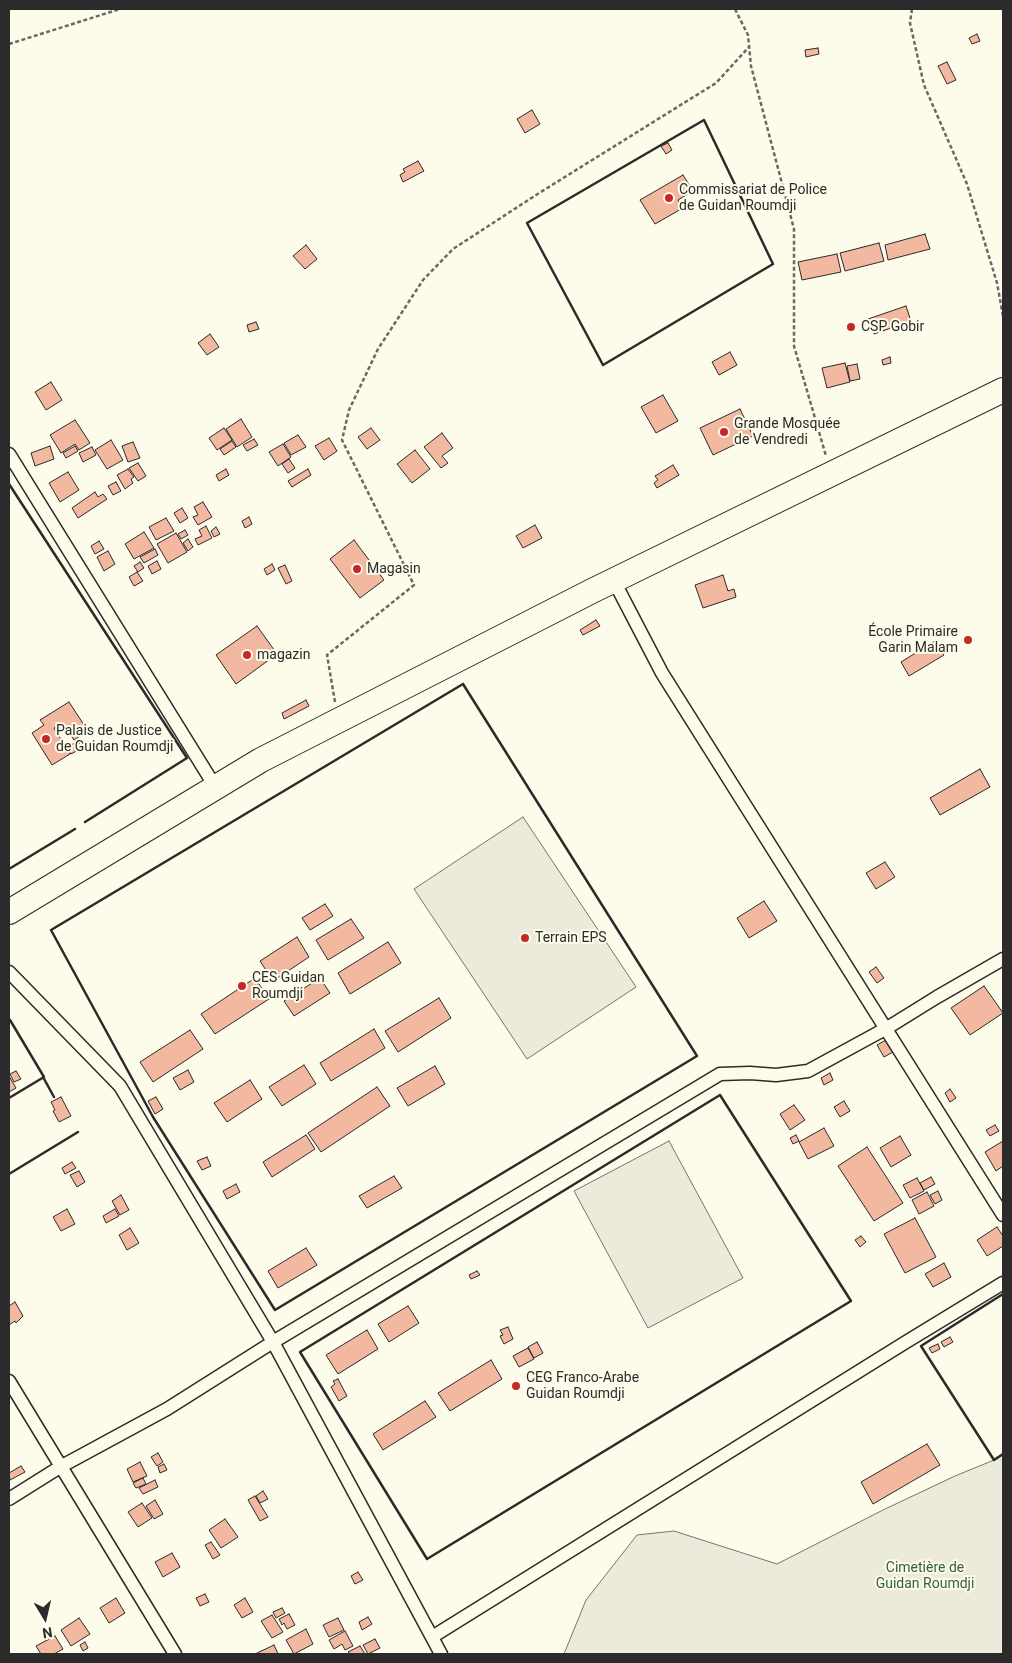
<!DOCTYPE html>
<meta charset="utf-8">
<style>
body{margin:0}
#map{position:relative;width:1012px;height:1663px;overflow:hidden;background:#fdfbea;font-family:Roboto,sans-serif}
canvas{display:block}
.frame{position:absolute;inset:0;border:10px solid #2b2b2b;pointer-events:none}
.north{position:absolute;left:20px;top:1593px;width:50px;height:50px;-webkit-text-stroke:4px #fdfbea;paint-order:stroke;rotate:171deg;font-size:14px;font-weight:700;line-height:20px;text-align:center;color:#2b2b2b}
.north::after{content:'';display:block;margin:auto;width:18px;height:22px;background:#2b2b2b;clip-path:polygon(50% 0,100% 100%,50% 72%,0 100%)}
</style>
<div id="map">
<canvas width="1012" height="1663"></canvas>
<div class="frame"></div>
<div class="north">N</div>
</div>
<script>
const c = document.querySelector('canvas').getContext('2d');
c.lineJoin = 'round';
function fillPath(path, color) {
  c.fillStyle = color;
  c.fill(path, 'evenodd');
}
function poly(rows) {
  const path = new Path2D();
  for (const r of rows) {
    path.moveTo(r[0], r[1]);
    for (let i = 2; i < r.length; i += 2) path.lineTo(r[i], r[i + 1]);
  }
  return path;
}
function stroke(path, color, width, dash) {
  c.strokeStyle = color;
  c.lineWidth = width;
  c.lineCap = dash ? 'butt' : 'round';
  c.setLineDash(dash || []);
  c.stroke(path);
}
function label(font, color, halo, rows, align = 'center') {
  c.font = font + ' Roboto,sans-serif';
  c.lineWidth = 4;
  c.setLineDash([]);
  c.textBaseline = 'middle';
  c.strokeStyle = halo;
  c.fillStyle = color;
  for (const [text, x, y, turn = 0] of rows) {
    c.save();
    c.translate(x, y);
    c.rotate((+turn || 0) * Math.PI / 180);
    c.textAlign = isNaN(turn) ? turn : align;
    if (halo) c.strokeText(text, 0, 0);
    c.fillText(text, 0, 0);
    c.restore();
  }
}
const green = poly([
 [523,817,636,987,527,1059,414,889,523,817],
 [669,1141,743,1278,648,1328,574,1191,669,1141],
 [1003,1454,1003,1654,564,1654,586,1600,637,1535,674,1531,777,1564,883,1510,955,1476,994,1460,1003,1454]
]);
fillPath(green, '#ecebdb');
stroke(green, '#74746e', 1);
const building = poly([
 [977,34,980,41,972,44,969,38,977,34],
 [818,48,819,54,806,57,805,50,818,48],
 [947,62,956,80,947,84,938,66,947,62],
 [532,110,540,124,525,133,517,119,532,110],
 [668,143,672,150,666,154,661,146,668,143],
 [418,161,424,171,403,182,400,175,405,172,403,169,418,161],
 [683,175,693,191,678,200,683,208,655,224,640,200,683,175],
 [925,234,930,249,888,260,885,245,925,234],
 [879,243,884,261,845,271,840,253,879,243],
 [306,245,317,259,305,269,293,256,306,245],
 [837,254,841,272,802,280,798,262,837,254],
 [906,306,911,321,874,334,868,319,906,306],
 [256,322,259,329,249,332,247,325,256,322],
 [210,334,219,347,207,355,198,343,210,334],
 [730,352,737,365,719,375,712,362,730,352],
 [890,357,891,363,883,365,882,360,890,357],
 [845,363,850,382,827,388,822,368,845,363],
 [857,364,860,379,850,381,847,366,857,364],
 [51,382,62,400,46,410,35,392,51,382],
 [663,395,678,421,656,433,641,407,663,395],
 [740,409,753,436,713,455,700,428,740,409],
 [241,419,252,437,237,447,226,429,241,419],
 [75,420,90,443,79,450,75,444,61,453,50,435,75,420],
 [224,428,232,440,217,450,209,438,224,428],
 [371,428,380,440,367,449,358,437,371,428],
 [442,433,453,448,442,456,448,463,441,468,424,447,442,433],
 [298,435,306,447,291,455,284,443,298,435],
 [329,438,337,451,324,460,315,446,329,438],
 [254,439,258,445,247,451,243,445,254,439],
 [111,440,123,460,107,469,95,450,111,440],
 [232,441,236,447,224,455,220,449,232,441],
 [133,442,140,458,128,462,122,446,133,442],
 [283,444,291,457,278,466,269,452,283,444],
 [50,446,54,459,35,466,31,453,50,446],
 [75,446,78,451,66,458,63,453,75,446],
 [92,447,96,455,83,462,79,453,92,447],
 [415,450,430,469,412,483,397,464,415,450],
 [289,459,295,468,288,473,282,464,289,459],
 [138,463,146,476,138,481,129,468,138,463],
 [673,465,679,475,657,488,654,483,658,480,655,476,673,465],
 [128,469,134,477,131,479,133,483,125,489,117,475,128,469],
 [226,469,229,475,219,481,216,475,226,469],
 [308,469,311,475,292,487,288,481,308,469],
 [68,472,79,490,60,502,49,483,68,472],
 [116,482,121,491,113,495,108,486,116,482],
 [95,492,98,497,103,494,107,499,78,518,72,508,95,492],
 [203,502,212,517,198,525,193,517,198,515,194,507,203,502],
 [182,508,188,518,180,523,174,513,182,508],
 [249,517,252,524,245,528,242,521,249,517],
 [166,518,174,531,156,540,149,527,166,518],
 [535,525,542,538,523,548,516,536,535,525],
 [206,526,212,538,198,545,195,539,202,536,199,530,206,526],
 [216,527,220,534,214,537,211,531,216,527],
 [185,530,188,535,181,539,178,534,185,530],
 [144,532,154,548,134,559,125,544,144,532],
 [176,533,187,552,168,563,157,544,176,533],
 [188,539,193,547,188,551,183,543,188,539],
 [354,540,384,580,360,598,330,559,354,540],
 [99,541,104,549,95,554,91,546,99,541],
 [155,549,158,555,144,563,140,557,155,549],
 [108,551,115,564,104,571,97,557,108,551],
 [157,561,161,569,152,574,148,566,157,561],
 [140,562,144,568,138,572,134,566,140,562],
 [272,564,275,570,267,575,264,569,272,564],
 [285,565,292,581,286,584,278,568,285,565],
 [137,572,143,581,134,586,129,577,137,572],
 [723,575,728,591,734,589,736,597,703,608,695,585,723,575],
 [596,620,600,626,583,635,580,630,596,620],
 [257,626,277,654,236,684,216,655,257,626],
 [935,641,944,655,909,676,901,662,935,641],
 [306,700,309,706,284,719,282,713,306,700],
 [69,702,88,731,74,740,63,723,54,728,70,754,52,765,32,733,44,725,40,720,69,702],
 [78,741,82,748,71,754,68,747,78,741],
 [980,769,990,787,940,815,930,798,980,769],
 [885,862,895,877,876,889,866,873,885,862],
 [764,901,777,921,749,938,737,918,764,901],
 [325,904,333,916,310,930,302,918,325,904],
 [351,919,364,938,328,960,316,940,351,919],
 [297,937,309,957,273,981,260,961,297,937],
 [388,942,401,963,350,994,338,973,388,942],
 [876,967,884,978,877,983,869,972,876,967],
 [255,978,269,999,215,1034,201,1014,255,978],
 [320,978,330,993,294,1016,284,1001,320,978],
 [984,986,1003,1013,970,1035,951,1008,984,986],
 [439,998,451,1018,398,1052,385,1031,439,998],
 [374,1029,385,1048,331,1081,320,1063,374,1029],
 [190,1030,203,1049,153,1082,140,1062,190,1030],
 [886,1040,893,1052,884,1057,877,1045,886,1040],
 [304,1065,316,1084,282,1106,269,1087,304,1065],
 [435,1066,445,1084,408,1106,397,1088,435,1066],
 [188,1070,194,1082,180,1090,173,1078,188,1070],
 [16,1071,21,1079,14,1082,10,1074,16,1071],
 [830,1073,833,1080,824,1085,821,1078,830,1073],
 [9,1076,16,1088,9,1092,9,1076],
 [250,1080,262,1099,227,1122,214,1103,250,1080],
 [377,1087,390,1106,321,1152,308,1133,377,1087],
 [950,1089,956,1098,950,1102,945,1093,950,1089],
 [61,1097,71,1116,59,1122,53,1111,55,1110,51,1102,61,1097],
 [156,1097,163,1109,155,1114,148,1101,156,1097],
 [844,1101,850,1111,840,1117,834,1107,844,1101],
 [794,1105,805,1120,790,1130,780,1114,794,1105],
 [995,1125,999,1131,990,1136,986,1130,995,1125],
 [824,1128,834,1146,808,1159,799,1142,824,1128],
 [306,1135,315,1149,272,1177,263,1162,306,1135],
 [796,1135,799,1141,793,1144,790,1138,796,1135],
 [900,1136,911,1155,891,1167,880,1148,900,1136],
 [1003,1141,1003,1166,996,1171,985,1152,1003,1141],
 [867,1147,903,1203,874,1221,838,1166,867,1147],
 [207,1157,211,1166,202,1170,197,1161,207,1157],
 [72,1162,76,1168,65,1174,62,1168,72,1162],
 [79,1171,85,1182,77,1187,70,1175,79,1171],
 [394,1176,402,1188,367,1208,359,1196,394,1176],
 [931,1177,935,1184,924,1190,920,1183,931,1177],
 [917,1178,924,1191,910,1198,903,1185,917,1178],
 [236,1184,240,1192,227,1199,223,1191,236,1184],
 [938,1191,942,1200,935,1204,930,1195,938,1191],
 [927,1192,934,1206,919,1214,912,1200,927,1192],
 [121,1195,129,1210,120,1215,112,1201,121,1195],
 [67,1209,75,1224,61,1231,53,1217,67,1209],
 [115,1209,119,1216,106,1223,103,1216,115,1209],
 [915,1218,936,1257,905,1273,884,1234,915,1218],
 [997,1227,1003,1236,1003,1246,987,1256,977,1240,997,1227],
 [130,1228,139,1243,127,1250,119,1235,130,1228],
 [861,1236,866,1242,860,1247,855,1240,861,1236],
 [306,1248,317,1265,278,1288,268,1271,306,1248],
 [944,1263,951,1277,933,1287,925,1274,944,1263],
 [477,1271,480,1275,471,1279,469,1275,477,1271],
 [15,1302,23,1316,16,1323,15,1321,9,1325,9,1306,15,1302],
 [408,1306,419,1323,389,1342,378,1324,408,1306],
 [508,1327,513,1339,504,1344,500,1336,503,1335,500,1330,508,1327],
 [367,1330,378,1349,338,1374,326,1355,367,1330],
 [950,1337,953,1342,944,1347,941,1342,950,1337],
 [537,1342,543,1353,534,1358,528,1347,537,1342],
 [938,1344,940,1349,932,1353,929,1348,938,1344],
 [528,1348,534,1359,519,1367,513,1356,528,1348],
 [491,1360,502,1379,450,1411,438,1393,491,1360],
 [338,1379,347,1396,339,1401,331,1387,335,1384,333,1381,338,1379],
 [425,1401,436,1417,383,1450,373,1434,425,1401],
 [927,1444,940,1465,873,1504,861,1482,927,1444],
 [158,1453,163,1462,157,1466,151,1457,158,1453],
 [140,1462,147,1476,133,1482,127,1469,140,1462],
 [164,1464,167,1470,160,1473,158,1467,164,1464],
 [21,1466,25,1472,10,1480,9,1473,21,1466],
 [143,1478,146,1484,136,1488,133,1483,143,1478],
 [155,1480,158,1487,143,1494,139,1488,155,1480],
 [263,1491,268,1499,260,1503,256,1496,263,1491],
 [255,1496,268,1517,260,1521,248,1500,255,1496],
 [155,1500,163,1514,154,1519,146,1506,155,1500],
 [142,1503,152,1518,138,1527,128,1512,142,1503],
 [225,1519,238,1537,221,1548,209,1530,225,1519],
 [211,1542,220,1555,213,1559,205,1545,211,1542],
 [172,1553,180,1567,163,1577,155,1562,172,1553],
 [358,1572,363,1580,355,1584,351,1576,358,1572],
 [205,1594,209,1602,200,1606,196,1598,205,1594],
 [116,1598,125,1613,109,1623,100,1608,116,1598],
 [245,1598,253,1612,242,1618,234,1605,245,1598],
 [282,1608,285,1613,276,1618,273,1612,282,1608],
 [289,1614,295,1625,287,1629,284,1623,282,1625,279,1619,289,1614],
 [272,1615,283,1632,272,1638,261,1621,272,1615],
 [368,1617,372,1624,362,1630,359,1622,368,1617],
 [79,1618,90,1634,71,1646,61,1630,79,1618],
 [338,1618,344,1630,329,1637,323,1625,338,1618],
 [306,1629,313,1644,294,1654,286,1640,306,1629],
 [345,1631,353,1646,345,1650,342,1644,334,1649,329,1640,345,1631],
 [55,1636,63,1649,54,1654,41,1654,36,1646,55,1636],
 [375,1639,380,1648,368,1654,363,1645,375,1639],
 [85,1642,88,1648,83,1651,80,1645,85,1642],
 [274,1645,278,1654,255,1654,274,1645],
 [360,1646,365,1654,350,1654,348,1652,360,1646]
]);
fillPath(building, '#f2b8a0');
stroke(building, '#2b2b2b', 1);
const street = poly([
 [9,454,216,788],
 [614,581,662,673,1003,1215],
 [9,972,120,1086,273,1342,441,1654],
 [9,1381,175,1654],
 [9,1499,60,1467,167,1409,273,1342,720,1074,750,1073,776,1075,808,1071,887,1028,937,997,1003,959],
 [432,1637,906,1342,1003,1283]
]);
const highway = poly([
 [9,912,261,760,592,591,1003,390]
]);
stroke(street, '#2b2b2b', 15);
stroke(highway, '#2b2b2b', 26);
stroke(poly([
 [735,9,748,35,751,66,794,229,794,346,826,456],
 [912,9,910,23,924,85,967,184,997,283,1003,316],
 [9,44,120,9],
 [335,702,327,655,414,585,342,440,349,410,378,349,423,280,453,249,536,195,716,83,749,47]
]), '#6a6964', 2.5, [4, 2.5]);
stroke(street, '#fdfbea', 12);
stroke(highway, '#fdfbea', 24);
stroke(poly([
 [704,120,773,264,603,365,527,223,704,120],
 [9,484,187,758,85,822],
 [463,684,697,1056,275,1310,153,1117,51,930,463,684],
 [9,869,75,829],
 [9,1021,10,1020,44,1077,9,1098],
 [43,1077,54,1097],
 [720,1095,851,1301,427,1559,300,1352,720,1095],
 [9,1174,78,1132],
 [1003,1294,921,1346,994,1460,1003,1454]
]), '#2b2b2b', 2.5);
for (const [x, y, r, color] of [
 [669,198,5,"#c62828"],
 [851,327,5,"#c62828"],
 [724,432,5,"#c62828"],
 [357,569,5,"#c62828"],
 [968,640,5,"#c62828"],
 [247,655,5,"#c62828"],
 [46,739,5,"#c62828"],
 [525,938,5,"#c62828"],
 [242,986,5,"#c62828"],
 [516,1386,5,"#c62828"]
]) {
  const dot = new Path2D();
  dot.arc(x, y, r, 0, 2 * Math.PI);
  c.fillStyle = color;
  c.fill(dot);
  stroke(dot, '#fdfbea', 2);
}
label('14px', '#2b2b2b', '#fdfbea', [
 ["Commissariat de Police",679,190],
 ["de Guidan Roumdji",679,206],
 ["CSP Gobir",861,327],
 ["Grande Mosquée",734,424],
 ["de Vendredi",734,440],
 ["Magasin",367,569],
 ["École Primaire",958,632,"right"],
 ["Garin Malam",958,648,"right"],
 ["magazin",257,655],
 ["Palais de Justice",56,731],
 ["de Guidan Roumdji",56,747],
 ["Terrain EPS",535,938],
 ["CES Guidan",252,978],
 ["Roumdji",252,994],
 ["CEG Franco-Arabe",526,1378],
 ["Guidan Roumdji",526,1394]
], 'left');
label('14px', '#34623c', '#fdfbea', [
 ["Cimetière de",925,1568],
 ["Guidan Roumdji",925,1584]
]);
</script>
